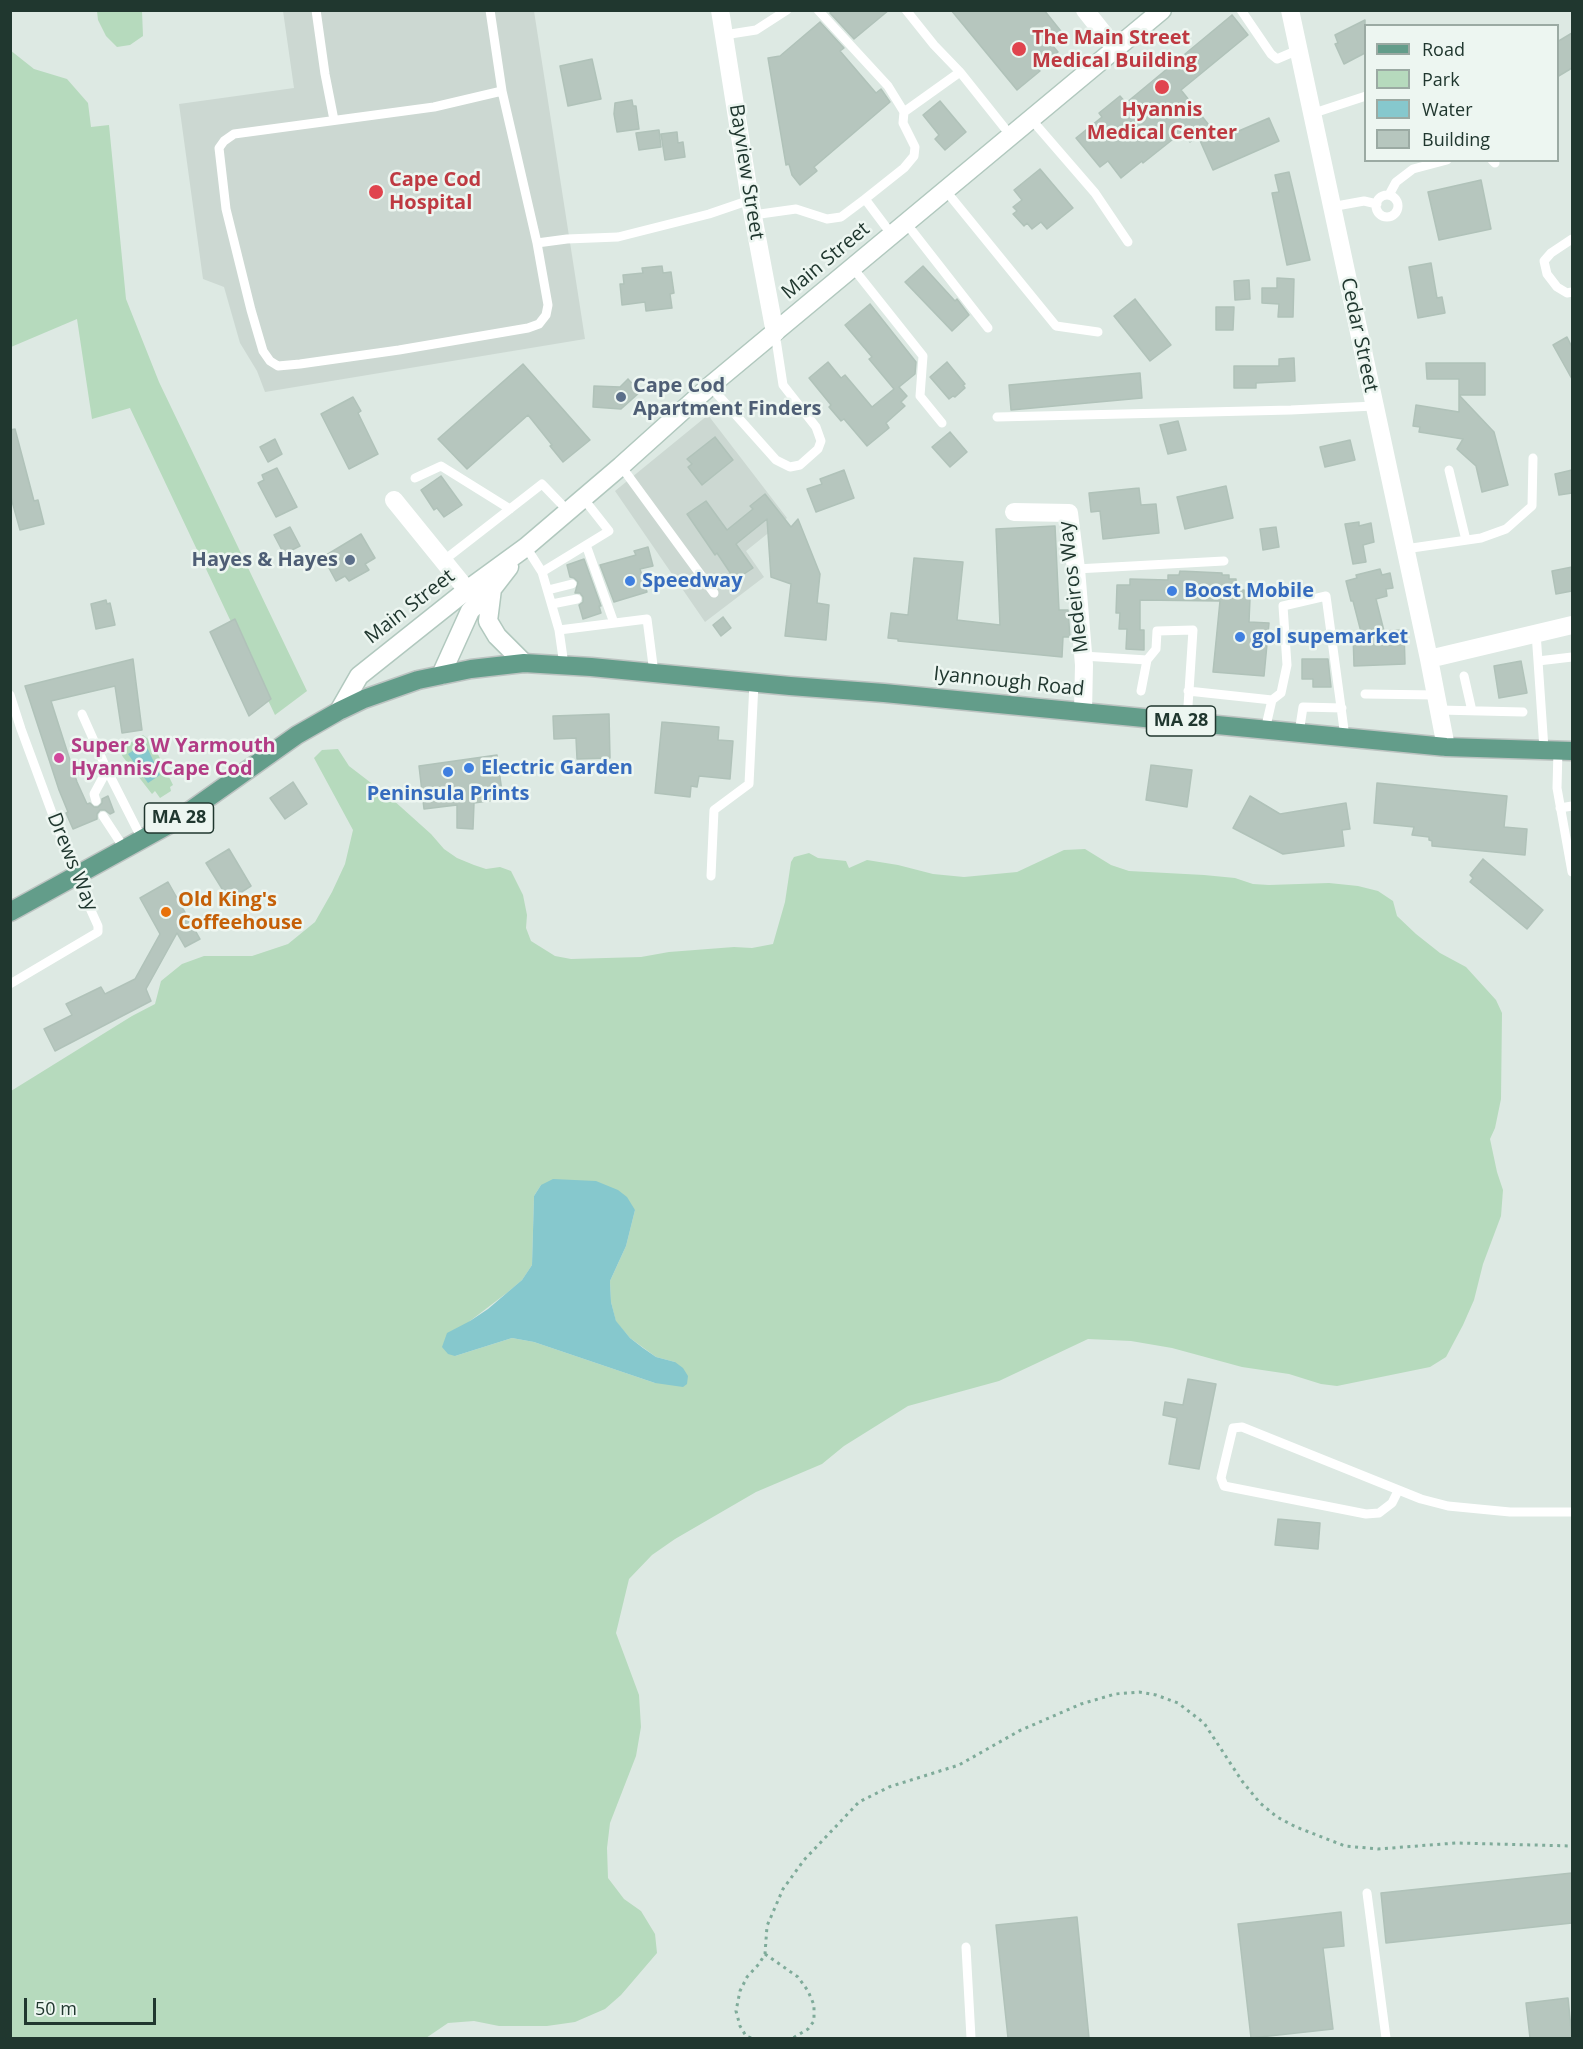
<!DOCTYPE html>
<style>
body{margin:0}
#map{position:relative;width:1583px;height:2049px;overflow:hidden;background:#dde9e3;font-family:"Open Sans",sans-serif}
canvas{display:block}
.frame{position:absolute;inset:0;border:12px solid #20372f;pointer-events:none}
.legend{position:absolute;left:1364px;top:24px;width:195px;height:138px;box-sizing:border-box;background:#edf6f1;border:2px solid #9baaa3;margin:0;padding:8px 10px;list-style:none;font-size:18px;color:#20372f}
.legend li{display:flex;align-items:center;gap:12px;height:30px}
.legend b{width:30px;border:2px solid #9baaa3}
.scale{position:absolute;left:24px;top:1998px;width:132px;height:27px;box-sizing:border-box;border:3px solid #20372f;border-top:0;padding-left:8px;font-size:18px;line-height:21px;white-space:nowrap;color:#20372f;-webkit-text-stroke:4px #edf6f1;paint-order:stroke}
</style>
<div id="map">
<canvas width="1583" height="2049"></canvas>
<div class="frame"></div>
<ul class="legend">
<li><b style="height:8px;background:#639d8a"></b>Road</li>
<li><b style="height:16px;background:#b6dabd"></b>Park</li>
<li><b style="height:16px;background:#86c8cd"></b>Water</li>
<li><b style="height:16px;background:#b6c6be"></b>Building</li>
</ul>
<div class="scale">50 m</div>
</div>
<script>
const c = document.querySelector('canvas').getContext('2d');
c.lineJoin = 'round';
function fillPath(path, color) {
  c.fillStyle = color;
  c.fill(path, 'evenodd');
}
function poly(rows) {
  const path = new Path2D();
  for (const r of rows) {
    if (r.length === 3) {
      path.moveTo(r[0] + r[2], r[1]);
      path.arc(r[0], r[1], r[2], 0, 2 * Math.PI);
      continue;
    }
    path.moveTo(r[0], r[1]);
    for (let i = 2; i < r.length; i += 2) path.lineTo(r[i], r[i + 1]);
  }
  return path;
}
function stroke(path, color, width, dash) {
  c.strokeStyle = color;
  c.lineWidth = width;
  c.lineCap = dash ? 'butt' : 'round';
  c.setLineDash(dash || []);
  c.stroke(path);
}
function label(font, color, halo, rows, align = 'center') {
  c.font = font + ' "Open Sans",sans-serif';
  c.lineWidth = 5;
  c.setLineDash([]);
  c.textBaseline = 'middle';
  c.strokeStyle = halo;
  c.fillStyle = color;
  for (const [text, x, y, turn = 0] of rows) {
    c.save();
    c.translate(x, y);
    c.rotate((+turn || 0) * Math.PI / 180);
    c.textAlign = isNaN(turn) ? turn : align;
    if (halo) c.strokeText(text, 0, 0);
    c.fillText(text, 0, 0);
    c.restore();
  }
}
fillPath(poly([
 [283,11,534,11,585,339,265,392,257,371,240,343,224,287,203,279,179,104,294,88],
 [708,415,787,518,746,551,764,577,705,622,615,491]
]), '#ccd8d2');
fillPath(poly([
 [97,11,142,11,143,36,130,45,117,47,106,36,98,20],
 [10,50,34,69,67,79,88,103,91,127,109,125,126,299,159,382,307,691,275,715,130,408,92,419,77,319,11,347],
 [143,735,152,742,173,785,170,787,171,791,160,798,155,791,152,794,123,757,119,750],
 [338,749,349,766,392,799,431,834,444,849,457,858,474,865,486,869,500,867,511,871,523,895,527,915,526,928,531,941,555,956,571,959,641,957,669,952,734,947,752,948,773,944,785,902,791,862,794,857,809,853,818,858,846,861,849,868,867,860,898,865,933,874,964,877,1017,872,1064,850,1085,849,1111,865,1129,871,1204,875,1235,878,1253,884,1269,885,1329,883,1358,886,1378,891,1393,901,1397,916,1416,934,1440,953,1466,967,1496,1000,1502,1013,1501,1099,1495,1128,1490,1139,1497,1172,1503,1190,1501,1216,1483,1264,1474,1300,1463,1325,1446,1357,1430,1367,1337,1386,1321,1384,1289,1374,1242,1367,1172,1348,1131,1341,1088,1339,999,1381,908,1406,844,1446,822,1464,756,1492,675,1539,652,1555,629,1579,616,1633,639,1695,641,1727,636,1756,610,1823,607,1848,608,1878,624,1899,641,1911,655,1934,657,1953,621,1995,605,2009,575,2022,547,2026,499,2026,474,2021,448,2023,426,2038,11,2038,11,1091,132,1016,155,1004,161,981,182,964,204,956,252,956,288,944,315,922,332,892,345,864,353,830,314,758,322,750],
 [541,1185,635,1210,626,1246,610,1281,611,1302,616,1322,630,1338,656,1357,675,1362,655,1383,534,1342,512,1338,455,1356,470,1321,508,1292,522,1280,532,1265,534,1196]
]), '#b6dabd');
fillPath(poly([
 [145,743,160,775,148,783,128,754],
 [553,1179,596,1181,618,1190,627,1197,635,1210,626,1246,610,1281,611,1302,616,1321,630,1338,643,1348,656,1357,675,1362,683,1368,688,1376,687,1384,683,1387,655,1383,534,1342,512,1338,455,1356,448,1354,442,1347,447,1333,470,1321,488,1309,522,1280,532,1265,534,1196,541,1185]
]), '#86c8cd');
const building = poly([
 [833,10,889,10,854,39,830,13,833,10],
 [951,10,1044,10,1064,35,1052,45,1058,52,1038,69,1040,71,1017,90,951,10],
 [1232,15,1248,35,1181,90,1220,139,1269,118,1279,141,1213,170,1198,136,1190,142,1182,132,1143,163,1142,161,1121,178,1108,161,1100,167,1076,138,1102,117,1099,113,1120,96,1126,103,1232,15],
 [1365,20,1365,53,1344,64,1335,44,1338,43,1335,35,1365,20],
 [820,22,844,48,840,51,876,93,881,89,890,102,814,167,817,171,800,185,792,175,789,164,786,165,768,58,780,56,820,22],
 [1572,33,1572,68,1557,77,1557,42,1572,33],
 [592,59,601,99,568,106,560,66,592,59],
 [632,100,633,106,636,106,639,129,617,132,614,114,615,103,632,100],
 [940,101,966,132,945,150,935,139,939,135,923,115,940,101],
 [659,130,661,147,639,150,636,133,659,130],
 [677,132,678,143,683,142,685,157,665,160,661,134,677,132],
 [1040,169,1073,208,1047,229,1041,222,1032,229,1027,223,1024,226,1013,214,1017,211,1013,207,1022,200,1014,190,1040,169],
 [1289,172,1310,260,1287,265,1272,193,1279,192,1275,175,1289,172],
 [1481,180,1491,229,1439,240,1428,192,1481,180],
 [1431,263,1437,298,1442,297,1445,313,1418,318,1409,267,1431,263],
 [662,266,663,273,671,272,674,293,670,294,672,308,646,311,645,302,622,305,620,284,624,284,623,275,643,273,642,268,662,266],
 [923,266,955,301,957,299,969,315,952,331,905,282,923,266],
 [1277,278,1294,279,1293,317,1278,317,1279,304,1262,303,1262,288,1277,288,1277,278],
 [1249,280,1250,299,1235,300,1234,281,1249,280],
 [1135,299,1171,345,1150,361,1114,316,1135,299],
 [870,304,916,362,915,374,899,387,907,396,901,402,905,406,886,423,889,428,867,446,844,419,841,421,829,407,831,405,809,378,828,362,841,378,845,375,872,407,894,389,869,359,872,357,845,325,870,304],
 [1216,307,1234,307,1233,330,1216,330,1216,307],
 [1567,337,1572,347,1572,379,1553,345,1567,337],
 [1294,358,1295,381,1256,383,1256,388,1234,388,1234,366,1279,366,1279,359,1294,358],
 [947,362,965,384,963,385,965,388,955,397,953,396,949,399,930,377,947,362],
 [1426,363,1485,363,1485,395,1459,395,1494,432,1508,485,1482,492,1476,466,1457,449,1463,439,1419,432,1420,427,1413,426,1416,405,1459,412,1459,379,1427,379,1426,363],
 [523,364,590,440,563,462,550,446,552,445,528,415,467,469,438,439,523,364],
 [1140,373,1142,398,1011,410,1009,385,1140,373],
 [628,379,640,392,621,409,593,407,594,386,620,387,628,379],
 [353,397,361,411,358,413,378,454,349,469,321,414,353,397],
 [1178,421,1186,450,1168,454,1160,425,1178,421],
 [15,429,34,501,38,500,44,524,20,530,10,494,10,430,15,429],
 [950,432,967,452,950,467,932,447,950,432],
 [715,437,733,460,702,485,688,467,692,464,687,459,715,437],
 [275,439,282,454,268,462,260,447,275,439],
 [1350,440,1355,460,1325,467,1320,447,1350,440],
 [277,468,297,507,276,517,258,483,264,480,262,475,277,468],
 [844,470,854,498,816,512,807,489,822,484,820,479,844,470],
 [1572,470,1572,493,1559,495,1555,474,1572,470],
 [441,476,462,505,444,517,437,508,434,510,421,490,441,476],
 [1226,486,1233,518,1185,529,1177,497,1226,486],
 [1139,488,1141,505,1156,504,1159,533,1103,539,1100,511,1091,512,1089,493,1139,488],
 [765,494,791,527,798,519,820,574,817,603,829,605,826,640,785,636,791,584,771,577,767,519,736,544,753,568,735,580,717,553,715,555,687,514,706,501,727,530,753,509,750,506,765,494],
 [1359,522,1359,526,1371,523,1374,542,1363,545,1366,562,1353,564,1345,524,1359,522],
 [1055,526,1059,610,1068,610,1070,637,1063,637,1062,657,898,641,898,639,888,638,891,613,908,615,914,558,963,562,957,620,1000,625,996,529,1055,526],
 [290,527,300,546,284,554,274,535,290,527],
 [1276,527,1279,547,1263,550,1260,529,1276,527],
 [361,534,375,558,365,564,369,570,349,581,345,576,336,581,323,557,361,534],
 [648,547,653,566,640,569,647,592,614,602,600,565,636,555,634,551,648,547],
 [584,559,601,606,599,606,601,613,583,619,579,605,583,602,583,597,580,593,575,593,578,582,574,578,570,577,567,565,584,559],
 [1572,567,1572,591,1556,594,1552,571,1572,567],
 [1380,569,1382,575,1390,573,1393,588,1386,589,1387,596,1376,599,1384,631,1404,630,1405,664,1354,666,1353,632,1361,632,1353,601,1351,601,1346,581,1357,578,1356,575,1380,569],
 [1180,571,1222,573,1222,575,1229,575,1229,579,1236,579,1236,589,1244,590,1244,597,1250,598,1249,622,1269,623,1264,676,1213,672,1220,601,1140,600,1140,630,1144,630,1144,650,1126,649,1127,629,1119,629,1120,613,1116,613,1117,585,1130,585,1130,579,1168,580,1168,575,1179,575,1180,571],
 [106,600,107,604,110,603,115,625,96,629,91,604,106,600],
 [723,617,731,628,721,636,713,625,723,617],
 [235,619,271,699,249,716,210,632,235,619],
 [133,659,142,730,122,733,115,686,51,701,77,782,87,804,90,803,94,807,98,807,102,803,102,799,108,796,114,812,110,814,105,810,100,810,97,814,97,819,73,829,66,813,68,812,59,790,25,686,133,659],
 [1302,659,1328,659,1331,687,1313,687,1313,679,1302,679,1302,659],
 [1521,661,1527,693,1499,698,1494,666,1521,661],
 [609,714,610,758,577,759,576,738,554,739,553,716,609,714],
 [662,722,719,727,718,740,733,741,730,779,699,776,697,787,691,786,690,797,655,793,662,722],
 [497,755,503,799,474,803,473,829,457,828,457,805,424,809,419,766,497,755],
 [1151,765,1192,770,1187,807,1146,800,1151,765],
 [293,782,307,804,285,819,270,798,293,782],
 [1377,783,1507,796,1504,827,1527,829,1525,855,1432,846,1432,841,1429,840,1429,837,1412,835,1414,827,1374,823,1377,783],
 [1250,796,1280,814,1346,803,1350,829,1342,830,1344,846,1283,854,1233,828,1250,796],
 [229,849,251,886,229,900,206,863,229,849],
 [1483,859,1543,910,1527,929,1470,882,1473,878,1470,875,1483,859],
 [168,882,200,939,185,947,177,933,146,989,151,1001,55,1051,44,1029,72,1015,66,1004,101,987,105,994,135,979,160,934,140,898,168,882],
 [1188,1379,1216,1384,1199,1469,1169,1464,1177,1418,1163,1415,1165,1402,1183,1405,1188,1379],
 [1278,1519,1320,1523,1318,1549,1275,1545,1278,1519],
 [1572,1873,1572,1923,1386,1943,1381,1893,1572,1873],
 [1341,1912,1344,1946,1323,1948,1333,2029,1251,2038,1238,1924,1341,1912],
 [1077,1917,1089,2038,1008,2038,996,1925,1077,1917],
 [1568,1998,1572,2038,1530,2038,1526,2003,1568,1998]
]);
fillPath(building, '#b6c6be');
stroke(building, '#b0c2b9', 1.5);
const secondary = poly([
 [492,589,488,621,497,636,524,663],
 [441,675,470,611,492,589,509,567],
 [339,711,359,676,467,590,526,547,621,466,710,386,1162,10]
]);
const primary = poly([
 [10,912,177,820,297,735,339,711,364,699,418,680,471,669,524,663,591,667,790,686,884,693,1446,747,1572,751]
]);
stroke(secondary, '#b1c8be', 21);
stroke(primary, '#bcc3c1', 21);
stroke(poly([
 [765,1954,798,1977,808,1991,814,2005,814,2021,808,2029,793,2038],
 [751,2038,746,2036,740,2026,736,2011,740,1991,747,1977,759,1964,765,1954,767,1926,783,1889,804,1860,859,1802,889,1787,959,1765,1019,1731,1081,1704,1115,1694,1139,1692,1156,1695,1178,1703,1204,1723,1242,1781,1260,1803,1277,1817,1296,1827,1345,1846,1378,1849,1456,1843,1572,1846]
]), '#7fab9a', 3, [3, 4.5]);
stroke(poly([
 [316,10,325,74,334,120],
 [490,10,502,91],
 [818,10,888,86,904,112,903,123,915,147,914,156,904,168,865,199,892,235],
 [906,10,934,45,960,72,1011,136],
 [1241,10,1271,54,1277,59,1298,50],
 [724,35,756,30,787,10],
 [502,91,537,243,548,305,546,315,539,324,528,328,399,350,300,364,278,366,270,361,263,351,251,310,226,209,219,148,224,141,234,134,434,107,502,91],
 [904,112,960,72],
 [1311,114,1366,96],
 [1031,119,1095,193,1128,242],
 [1492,160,1495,163],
 [946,191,1056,326,1098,332],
 [1389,195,1396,182,1413,169,1447,160],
 [1387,206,11],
 [1331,207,1364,201,1377,204],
 [753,215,796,209,827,219,841,217,865,199],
 [906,223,988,328],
 [1572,239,1551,253,1544,261,1547,274,1557,287,1567,293,1572,292],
 [537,243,567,239,618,237,709,214,750,200],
 [853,268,923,356,920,396,942,423],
 [710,386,776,460,790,467,800,465,818,449,821,441,816,427,783,385,775,333],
 [997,417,1291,410,1374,406],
 [621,466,714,593],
 [1449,470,1466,540],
 [415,478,441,466,510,509],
 [586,545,614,623],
 [526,547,542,572],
 [1405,549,1481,538,1506,529,1532,506,1533,458],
 [443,561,542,484,568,511],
 [1076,569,1224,561],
 [548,590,572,584],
 [552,604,577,599],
 [559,630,542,572,609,531,583,498],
 [1536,633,1538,661],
 [1083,656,1147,660],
 [564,665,559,630,647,619,654,673],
 [1464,676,1472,711],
 [1141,691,1147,660,1156,649,1157,631,1193,630,1187,721],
 [1188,691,1272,700,1265,730],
 [1365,694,1436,695],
 [10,695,21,729,75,875,98,926,98,932,10,984],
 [1272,700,1281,693,1287,665,1283,606,1326,596,1345,737],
 [1439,710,1523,712],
 [82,714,107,770,142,839],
 [1299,733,1303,707,1342,708],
 [1544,749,1538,661,1572,657],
 [1558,750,1557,788,1572,872],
 [96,801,94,794,107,770],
 [1560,808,1572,806],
 [103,816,124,848],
 [711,876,714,810,749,784,754,683],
 [1398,1491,1392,1503,1379,1513,1366,1514,1224,1486,1221,1478,1233,1428,1242,1427,1421,1499,1448,1506,1510,1512,1572,1512],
 [1367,1893,1386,2038],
 [966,1947,971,2038]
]), '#fff', 9);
stroke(poly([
 [1085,10,1115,48],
 [1290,10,1429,659,1446,747],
 [394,500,467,590],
 [1014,512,1069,513,1076,569,1084,665,1083,712],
 [1429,659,1572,625]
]), '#fff', 18);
stroke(poly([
 [720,10,750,200,775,333]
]), '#fff', 18);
stroke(secondary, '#fff', 18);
stroke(primary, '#639d8a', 18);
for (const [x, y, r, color] of [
 [1019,49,8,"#e0444e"],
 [1162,87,8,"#e0444e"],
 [376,192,8,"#e0444e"],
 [621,397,6,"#5c6f8a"],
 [350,560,6,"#5c6f8a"],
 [630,581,6,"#3f7fe0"],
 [1172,591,6,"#3f7fe0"],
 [1240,637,6,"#3f7fe0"],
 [59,758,6,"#d1479c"],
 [469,768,6,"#3f7fe0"],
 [448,772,6,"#3f7fe0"],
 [166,912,6,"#e8710a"]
]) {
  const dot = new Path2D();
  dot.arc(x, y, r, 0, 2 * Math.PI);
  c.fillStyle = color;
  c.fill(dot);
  stroke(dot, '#edf6f1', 2);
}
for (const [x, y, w] of [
 [1181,721,69],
 [179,818,69]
]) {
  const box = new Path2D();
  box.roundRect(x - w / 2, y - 15, w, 30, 4.5);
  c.fillStyle = '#edf6f1';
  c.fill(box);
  stroke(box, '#20372f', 1.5);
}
label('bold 18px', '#20372f', null, [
 ["MA 28",1181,721],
 ["MA 28",179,818]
]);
label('bold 20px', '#be3a42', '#edf6f1', [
 ["The Main Street",1032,38],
 ["Medical Building",1032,61],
 ["Hyannis",1162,110,"center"],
 ["Medical Center",1162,133,"center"],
 ["Cape Cod",389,180],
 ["Hospital",389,203]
], 'left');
label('20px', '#20372f', '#edf6f1', [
 ["Bayview Street",746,172,81],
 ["Main Street",826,261,-40],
 ["Cedar Street",1359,335,78],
 ["Medeiros Way",1074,587,-97],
 ["Main Street",410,607,-38],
 ["Iyannough Road",1009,682,6],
 ["Drews Way",72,862,68]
]);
label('bold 20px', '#4e5e75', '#edf6f1', [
 ["Cape Cod",633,386],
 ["Apartment Finders",633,409],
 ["Hayes & Hayes",338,560,"right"]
], 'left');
label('bold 20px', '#366cbe', '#edf6f1', [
 ["Speedway",642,581],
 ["Boost Mobile",1184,591],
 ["gol supemarket",1252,637],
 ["Electric Garden",481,768],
 ["Peninsula Prints",448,794,"center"]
], 'left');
label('bold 20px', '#b23c85', '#edf6f1', [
 ["Super 8 W Yarmouth",71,746],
 ["Hyannis/Cape Cod",71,769]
], 'left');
label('bold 20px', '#c56008', '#edf6f1', [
 ["Old King's",178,900],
 ["Coffeehouse",178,923]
], 'left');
</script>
